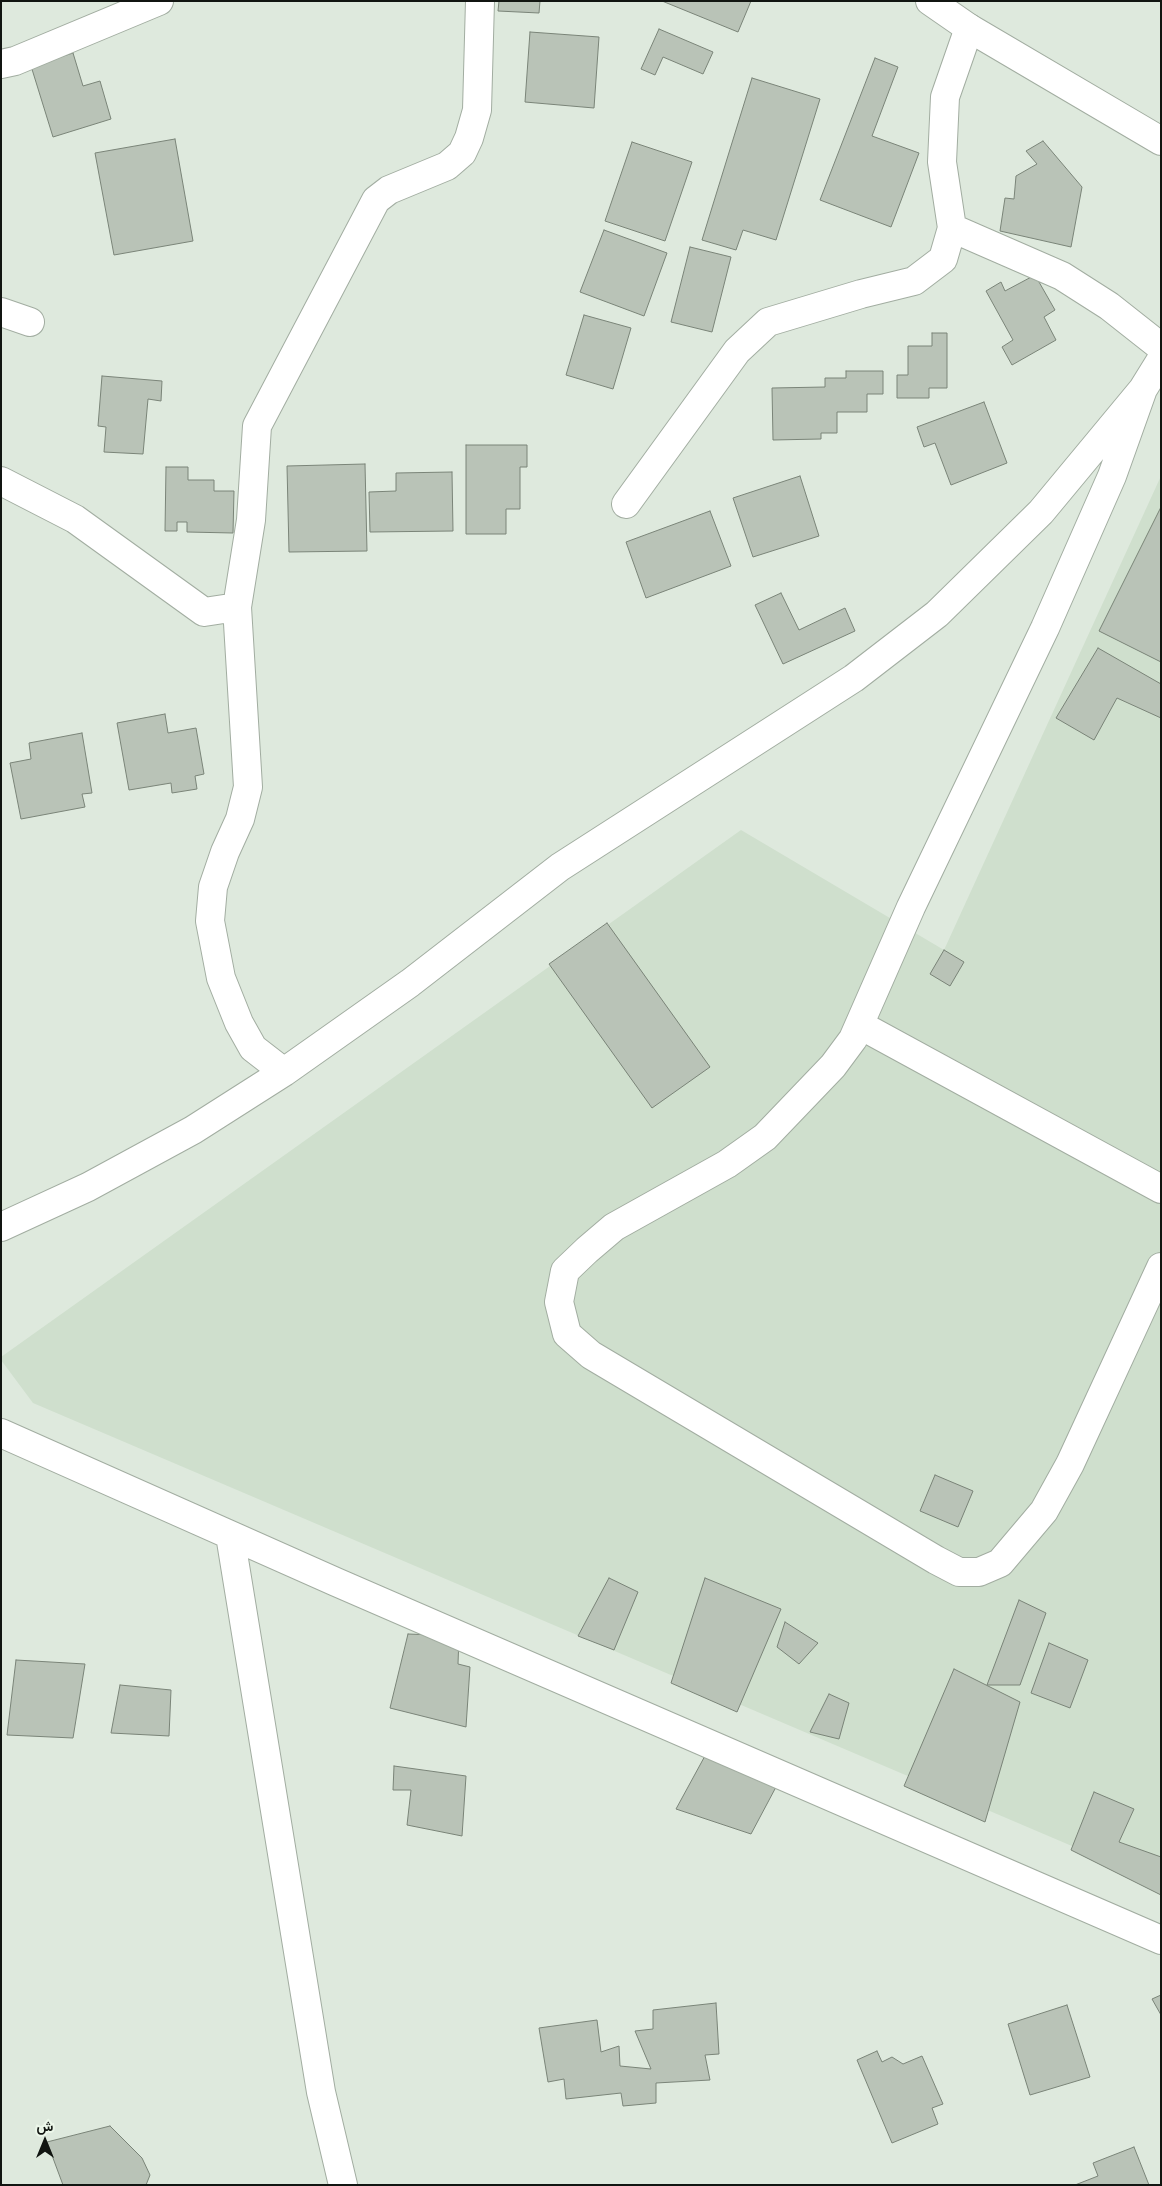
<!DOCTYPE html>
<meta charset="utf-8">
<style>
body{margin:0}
#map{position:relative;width:1162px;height:2186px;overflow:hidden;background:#dee9dd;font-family:"Asap Condensed",Vazirmatn,sans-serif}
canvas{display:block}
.frame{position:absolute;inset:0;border:2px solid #111511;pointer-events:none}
.north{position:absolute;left:20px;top:2116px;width:50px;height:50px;-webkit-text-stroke:4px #ecf7ea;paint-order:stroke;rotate:0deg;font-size:14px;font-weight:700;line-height:20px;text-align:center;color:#111511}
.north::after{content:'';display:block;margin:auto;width:18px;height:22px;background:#111511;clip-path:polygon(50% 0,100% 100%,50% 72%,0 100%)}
</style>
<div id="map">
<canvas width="1162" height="2186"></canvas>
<div class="frame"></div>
<div class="north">ش</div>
</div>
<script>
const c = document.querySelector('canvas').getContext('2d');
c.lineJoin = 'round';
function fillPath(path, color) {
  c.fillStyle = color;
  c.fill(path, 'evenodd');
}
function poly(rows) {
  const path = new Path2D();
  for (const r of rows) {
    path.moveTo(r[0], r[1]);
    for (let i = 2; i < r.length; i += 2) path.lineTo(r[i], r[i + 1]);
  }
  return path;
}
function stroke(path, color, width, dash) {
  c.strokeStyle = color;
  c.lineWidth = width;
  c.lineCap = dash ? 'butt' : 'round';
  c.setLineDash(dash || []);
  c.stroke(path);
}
fillPath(poly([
 [1161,476,1161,1884,33,1403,1,1360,1,1357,741,830,944,950]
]), '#cfdfcd');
const building = poly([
 [499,1,540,1,539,13,498,11,499,1],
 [662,1,751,1,738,32,662,1],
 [659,29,713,52,703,74,663,57,655,75,641,69,659,29],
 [530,32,599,37,594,108,525,102,530,32],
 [73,53,83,86,100,81,111,119,53,137,31,66,73,53],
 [875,58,898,67,872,136,919,153,891,227,820,200,875,58],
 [752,78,820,99,776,240,743,230,736,250,702,240,752,78],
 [175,139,193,241,114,255,95,153,175,139],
 [1043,141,1082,187,1071,247,1000,231,1005,198,1014,199,1016,176,1037,164,1026,151,1043,141],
 [632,142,692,162,665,241,605,221,632,142],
 [604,230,667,253,644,316,580,292,604,230],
 [690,247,731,257,712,332,671,322,690,247],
 [1035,275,1055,310,1044,317,1056,340,1012,365,1002,347,1013,340,986,291,1001,282,1005,291,1035,275],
 [584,315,631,328,613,389,566,375,584,315],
 [932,333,947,333,947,388,929,388,929,398,897,398,897,375,908,375,908,346,932,346,932,333],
 [846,371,883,371,883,394,867,394,867,412,837,412,837,433,821,433,821,439,773,440,772,388,825,387,825,378,846,378,846,371],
 [102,376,162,381,161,401,148,399,143,454,104,452,106,427,98,426,102,376],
 [984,402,1007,463,951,485,935,443,924,447,917,427,984,402],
 [466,445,527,445,527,467,520,467,520,509,506,509,506,534,466,534,466,445],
 [365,464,367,551,289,552,287,466,365,464],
 [166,467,188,467,188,480,214,480,214,491,234,491,233,533,187,532,187,522,177,522,177,531,165,531,166,467],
 [452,472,453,531,370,532,369,492,396,491,396,473,452,472],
 [800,476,819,536,753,557,733,498,800,476],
 [1161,507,1161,662,1099,631,1161,507],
 [710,511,731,566,646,598,626,542,710,511],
 [781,593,799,630,845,608,855,631,783,664,755,605,781,593],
 [1098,648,1161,684,1161,718,1117,698,1094,740,1056,718,1098,648],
 [165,714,168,733,196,728,204,774,195,776,197,789,172,793,171,783,129,790,117,723,165,714],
 [82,733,92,793,82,794,85,807,21,819,10,763,31,759,29,743,82,733],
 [607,923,710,1067,652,1108,549,964,607,923],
 [944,950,964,962,950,986,930,974,944,950],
 [935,1475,973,1491,958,1527,920,1511,935,1475],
 [609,1578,638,1592,614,1650,578,1636,609,1578],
 [705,1578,781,1609,737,1712,671,1683,705,1578],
 [1019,1600,1046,1613,1020,1685,987,1685,1019,1600],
 [785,1622,818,1643,799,1664,777,1647,785,1622],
 [408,1634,459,1636,458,1664,470,1667,466,1727,390,1708,408,1634],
 [1049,1643,1088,1660,1070,1708,1031,1693,1049,1643],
 [16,1660,85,1664,73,1738,7,1735,16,1660],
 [954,1669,1020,1702,985,1822,904,1786,954,1669],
 [120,1685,171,1690,169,1736,111,1733,120,1685],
 [829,1694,849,1703,839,1739,810,1732,829,1694],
 [706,1754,776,1787,751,1834,676,1809,706,1754],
 [394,1766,466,1776,462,1836,407,1825,411,1790,393,1790,394,1766],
 [1094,1792,1134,1809,1119,1842,1161,1857,1161,1895,1071,1850,1094,1792],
 [1161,1995,1161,2015,1152,1999,1161,1995],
 [716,2003,719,2054,705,2055,710,2080,656,2083,656,2103,623,2106,621,2093,566,2099,564,2079,548,2082,539,2028,597,2020,601,2052,619,2046,620,2066,651,2069,635,2031,653,2029,653,2010,716,2003],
 [1067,2005,1090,2077,1030,2095,1008,2024,1067,2005],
 [877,2051,882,2062,892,2057,903,2064,922,2056,943,2104,932,2108,938,2124,892,2143,857,2060,877,2051],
 [110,2126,142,2158,150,2175,146,2185,63,2185,47,2142,110,2126],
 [1134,2147,1149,2185,1075,2185,1098,2176,1093,2163,1134,2147]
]);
fillPath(building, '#b9c3b7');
stroke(building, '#7a8478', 1);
const minor = poly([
 [1,64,15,61,159,1],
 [952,228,1062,276,1109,306,1161,347],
 [1,312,30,322],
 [1143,389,1112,476,1045,628,911,907,853,1039,833,1066,765,1137,727,1164,614,1227,587,1250,565,1271,559,1302,567,1334,591,1355,936,1560,959,1572,979,1572,1000,1563,1044,1511,1070,1464,1161,1267],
 [1,481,75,519,204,612,237,607,251,520,257,426,376,200,389,190,447,166,462,153,469,138,477,110,480,1],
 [626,504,737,351,768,322,861,294,914,281,943,259,952,228,942,162,945,97,969,28],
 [237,607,248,787,240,819,225,852,213,887,210,921,221,978,239,1023,253,1048,284,1072],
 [860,1025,1161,1189],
 [1,1227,88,1187,193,1130,284,1072,410,983,560,867,854,678,937,614,1041,512,1143,389,1161,360],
 [1,1433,336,1582,1161,1940],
 [230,1535,321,2092,343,2185]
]);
const major = poly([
 [930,1,969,28,1161,141]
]);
stroke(minor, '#a2ada1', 30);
stroke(major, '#a2ada1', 30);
stroke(minor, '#fff', 28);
stroke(major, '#fff', 28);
</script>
